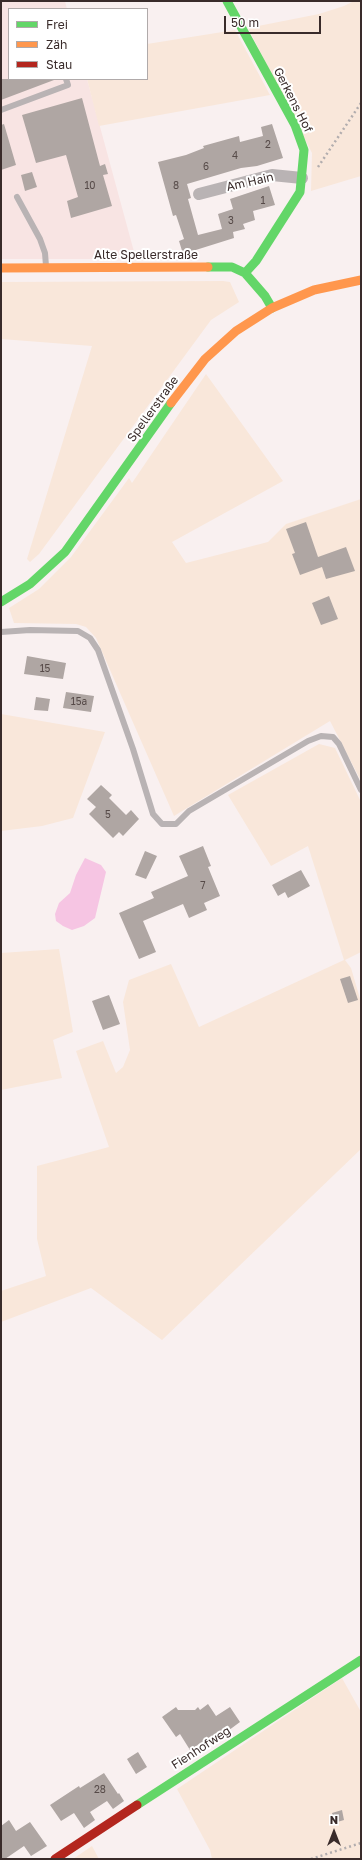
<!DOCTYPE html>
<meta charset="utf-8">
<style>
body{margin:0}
#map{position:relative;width:362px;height:1860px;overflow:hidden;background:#f9f0f0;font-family:"Golos Text",sans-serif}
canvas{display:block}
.frame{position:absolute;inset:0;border:2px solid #392b2a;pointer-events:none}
.legend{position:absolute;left:8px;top:8px;width:140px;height:72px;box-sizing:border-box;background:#fff;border:1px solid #b0aaaa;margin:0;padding:5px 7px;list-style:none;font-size:12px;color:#392b2a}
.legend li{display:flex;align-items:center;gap:8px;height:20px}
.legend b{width:20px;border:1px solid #b0aaaa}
.north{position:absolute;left:314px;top:1812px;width:40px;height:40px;-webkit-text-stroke:3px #fff;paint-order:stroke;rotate:0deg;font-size:11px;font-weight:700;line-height:16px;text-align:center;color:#392b2a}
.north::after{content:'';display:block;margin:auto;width:14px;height:18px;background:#392b2a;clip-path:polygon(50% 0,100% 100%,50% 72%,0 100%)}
.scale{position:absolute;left:224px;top:16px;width:97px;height:18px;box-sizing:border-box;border:2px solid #392b2a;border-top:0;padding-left:5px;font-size:12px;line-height:14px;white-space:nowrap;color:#392b2a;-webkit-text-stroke:3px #fff;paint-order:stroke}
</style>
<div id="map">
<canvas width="362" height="1860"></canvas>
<div class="frame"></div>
<ul class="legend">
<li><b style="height:5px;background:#63d668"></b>Frei</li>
<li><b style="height:5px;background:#ff974d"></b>Zäh</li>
<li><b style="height:5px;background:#b3261e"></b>Stau</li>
</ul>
<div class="north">N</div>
<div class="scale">50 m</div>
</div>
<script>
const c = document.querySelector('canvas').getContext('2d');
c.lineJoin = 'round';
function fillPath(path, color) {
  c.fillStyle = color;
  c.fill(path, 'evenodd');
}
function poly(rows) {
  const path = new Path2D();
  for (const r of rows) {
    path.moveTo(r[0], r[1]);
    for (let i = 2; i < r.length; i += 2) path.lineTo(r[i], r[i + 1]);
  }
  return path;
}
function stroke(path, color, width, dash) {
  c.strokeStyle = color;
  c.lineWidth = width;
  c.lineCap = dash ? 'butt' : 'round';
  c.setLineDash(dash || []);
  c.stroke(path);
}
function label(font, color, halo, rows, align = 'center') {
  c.font = font + ' "Golos Text",sans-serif';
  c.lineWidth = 4;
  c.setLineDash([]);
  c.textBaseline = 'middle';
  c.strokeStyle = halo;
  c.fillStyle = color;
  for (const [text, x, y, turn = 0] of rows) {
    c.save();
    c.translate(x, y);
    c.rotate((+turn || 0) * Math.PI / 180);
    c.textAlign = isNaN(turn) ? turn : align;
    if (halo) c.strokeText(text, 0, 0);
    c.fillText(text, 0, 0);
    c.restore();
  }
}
fillPath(poly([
 [1,1,65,1,67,9,9,9,9,79,87,79,136,259,1,259]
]), '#f8e4e3');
fillPath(poly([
 [354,1,361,1,361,176,311,191,312,153,248,28,319,14,344,6],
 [235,30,270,95,99,126,87,79,147,79,147,44],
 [223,281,230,282,239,302,211,320,39,554,30,562,27,559,92,346,1,339,1,282],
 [206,374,283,481,172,542,186,563,268,542,286,524,361,499,361,781,330,721,174,816,96,638,86,627,76,624,14,623,9,608,39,589,71,557,129,478,132,483],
 [1,714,105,732,73,818,42,826,1,831],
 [319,744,335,748,361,802,361,952,345,960,351,968,361,1002,361,1149,162,1340,91,1288,1,1322,1,1291,46,1276,37,1239,37,1166,109,1147,76,1051,103,1041,116,1073,123,1067,130,1050,123,1002,129,980,171,964,199,1027,344,960,308,846,271,866,228,795],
 [59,949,73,1032,53,1040,62,1078,1,1090,1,953],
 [342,1678,361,1712,361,1859,212,1859,210,1850,177,1789],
 [92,1846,99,1859,73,1859]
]), '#f9e7da');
fillPath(poly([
 [85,858,101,865,106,872,95,918,84,926,72,930,63,926,56,921,55,914,59,903,70,893,76,875]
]), '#f6c5e3');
fillPath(poly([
 [1,79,54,79,54,80,1,100],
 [82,98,100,166,105,164,108,174,103,175,112,206,71,218,67,201,78,197,66,155,36,163,22,115],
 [4,124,16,165,1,170,1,125],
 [272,124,283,158,257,166,241,168,187,184,191,198,188,199,198,235,222,229,218,214,233,209,230,199,269,186,275,205,253,211,255,220,243,224,245,229,233,232,234,238,183,254,179,241,184,239,176,215,173,216,158,162,186,155,204,148,203,146,239,136,240,142,263,136,261,127],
 [32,172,37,187,25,191,21,175],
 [306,522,318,557,346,547,355,571,326,579,322,567,300,575,292,554,295,553,286,529],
 [329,596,338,619,321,625,312,603],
 [27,656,66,663,63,679,24,674],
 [66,692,94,696,91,712,63,708],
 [36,697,50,699,48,711,34,710],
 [101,785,112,795,109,798,126,815,131,810,139,819,123,836,119,832,113,838,89,814,96,807,87,799],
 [203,846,211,866,208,867,220,896,204,903,207,910,189,918,183,904,143,921,156,952,139,959,119,913,154,898,151,892,188,876,179,856],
 [145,851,157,856,146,879,135,875],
 [301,870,310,886,288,898,285,892,278,896,272,885],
 [350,976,358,1000,348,1003,340,979],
 [109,995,120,1024,103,1030,92,1001],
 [208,1704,216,1716,230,1707,240,1722,213,1742,210,1737,190,1750,180,1734,176,1737,162,1717,176,1707,178,1710,195,1710,198,1707,200,1710],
 [138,1752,147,1767,136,1774,127,1759],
 [104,1773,118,1794,119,1793,124,1801,113,1809,107,1801,90,1812,95,1820,84,1828,74,1813,61,1821,50,1805,79,1786,80,1788],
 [342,1810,344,1820,334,1823,332,1813],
 [9,1820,16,1831,30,1822,47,1846,31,1856,24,1846,5,1859,1,1859,1,1826]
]), '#afa6a3');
stroke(poly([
 [318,167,361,103],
 [311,1859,361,1843]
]), '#b2adae', 2.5, [2, 3]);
stroke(poly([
 [1,110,68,85,66,79],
 [17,197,40,239,45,253,46,266],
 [1,632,30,630,78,631,90,638,98,650,133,749,153,814,162,824,176,824,189,811,308,741,321,736,333,737,339,744,361,790]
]), '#b9b3b4', 6);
stroke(poly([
 [199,194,272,175,302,178]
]), '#b9b3b4', 12);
stroke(poly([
 [227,1,295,125,304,150,300,192,256,261,245,273],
 [208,267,232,267,245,273,265,296,272,308],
 [1,602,30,584,65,552,171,403],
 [137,1805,361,1660]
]), '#63d668', 9);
stroke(poly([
 [1,268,208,267],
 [171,403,205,359,236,331,272,308,314,290,361,280]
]), '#ff974d', 9);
stroke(poly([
 [55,1859,137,1805]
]), '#b3261e', 9);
label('10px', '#564a48', null, [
 ["2",268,145],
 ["4",235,156],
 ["6",206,167],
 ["10",90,186],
 ["8",176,186],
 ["1",263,201],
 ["3",231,221],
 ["15",45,669],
 ["15a",79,702],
 ["5",108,815],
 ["7",203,886],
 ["28",100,1790]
]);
label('12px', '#392b2a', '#fff', [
 ["Gerkens Hof",293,100,63],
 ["Am Hain",250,182,-13],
 ["Alte Spellerstraße",146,255],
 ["Spellerstraße",153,409,-54],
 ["Fienhofweg",201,1748,-33]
]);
</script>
